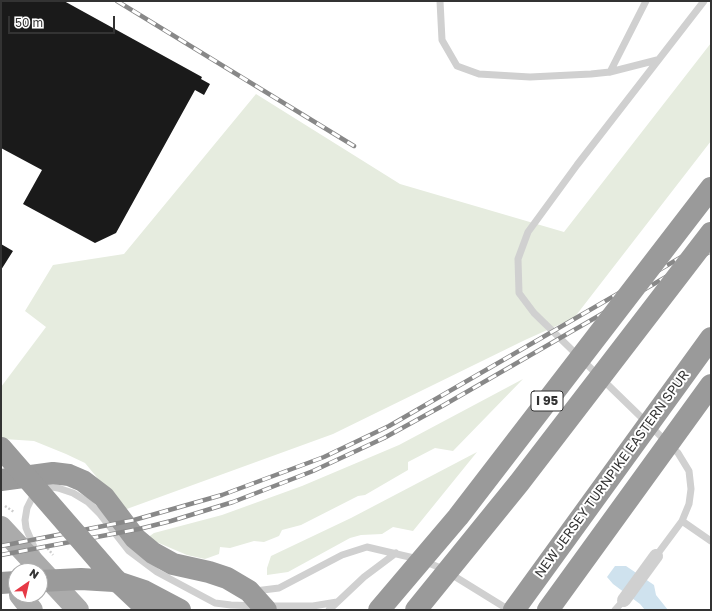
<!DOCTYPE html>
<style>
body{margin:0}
#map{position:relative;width:712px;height:611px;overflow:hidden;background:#fff;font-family:"Golos Text",sans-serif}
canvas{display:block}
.frame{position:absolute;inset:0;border:2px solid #333;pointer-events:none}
.north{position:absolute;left:8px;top:563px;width:40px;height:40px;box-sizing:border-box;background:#fff;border:1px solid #adadad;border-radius:50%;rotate:34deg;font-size:11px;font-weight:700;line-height:16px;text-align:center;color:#333}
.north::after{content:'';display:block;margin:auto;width:14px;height:18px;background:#e63946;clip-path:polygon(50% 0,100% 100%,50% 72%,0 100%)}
.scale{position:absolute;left:8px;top:16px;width:107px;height:18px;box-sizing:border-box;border:2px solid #333;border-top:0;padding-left:5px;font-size:12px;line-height:14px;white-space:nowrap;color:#333;-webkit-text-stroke:3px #fff;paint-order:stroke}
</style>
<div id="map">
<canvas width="712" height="611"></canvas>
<div class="frame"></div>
<div class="north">N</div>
<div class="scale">50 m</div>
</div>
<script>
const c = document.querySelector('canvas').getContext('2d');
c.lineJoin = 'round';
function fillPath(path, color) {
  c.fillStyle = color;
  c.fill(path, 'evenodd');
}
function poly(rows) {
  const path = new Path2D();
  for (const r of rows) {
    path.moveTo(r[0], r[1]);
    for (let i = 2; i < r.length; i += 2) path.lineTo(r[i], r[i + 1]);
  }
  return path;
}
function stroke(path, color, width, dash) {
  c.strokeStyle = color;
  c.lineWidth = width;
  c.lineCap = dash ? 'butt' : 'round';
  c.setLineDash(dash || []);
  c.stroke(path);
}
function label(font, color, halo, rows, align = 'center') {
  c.font = font + ' "Golos Text",sans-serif';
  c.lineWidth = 4;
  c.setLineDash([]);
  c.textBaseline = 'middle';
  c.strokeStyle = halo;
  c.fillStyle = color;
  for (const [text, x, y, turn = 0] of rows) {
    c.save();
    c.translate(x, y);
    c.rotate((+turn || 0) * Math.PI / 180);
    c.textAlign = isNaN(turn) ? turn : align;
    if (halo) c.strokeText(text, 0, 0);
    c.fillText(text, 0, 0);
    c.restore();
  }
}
fillPath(poly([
 [711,43,711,141,574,318,525,340,333,434,124,510,85,463,66,454,34,441,4,439,1,436,1,387,46,327,25,311,53,265,124,254,256,94,400,184,564,232],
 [523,379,453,451,435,448,408,462,408,470,365,495,358,496,301,525,282,530,279,536,264,542,254,541,230,548,220,547,219,554,205,559,187,555,147,538,154,533,222,515,302,486,399,445],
 [477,452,413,531,393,527,382,534,361,535,350,538,288,572,267,575,267,568,271,556,351,518]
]), '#e6ecdf');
fillPath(poly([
 [615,566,626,566,654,585,656,595,668,610,645,610,640,604,613,584,607,577]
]), '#cfe2ee');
fillPath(poly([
 [1,1,64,1,202,77,201,79,210,84,204,95,195,90,116,233,95,243,23,204,42,170,1,148],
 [1,244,13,251,1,270]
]), '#1a1a1a');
stroke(poly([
 [5,506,14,512],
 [45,545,53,555]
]), '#cdcdcd', 2.5, [2, 2]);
stroke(poly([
 [440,1,442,40,457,66,479,74,530,77,591,74,610,72,657,60],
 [610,72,646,1],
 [682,521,711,541],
 [37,554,26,528,25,520,27,508,32,498,41,491,52,487,58,488,73,493,88,502,100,514,129,551,157,572,215,603,231,605,257,606],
 [656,556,682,521,689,504,691,489,689,471,678,453,534,313,519,293,518,259,528,232,577,165,704,1],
 [255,591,279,588,342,555,367,547,418,559,441,568,509,610],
 [267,606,313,606,337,602],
 [329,610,364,577,396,553],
 [615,610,624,600]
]), '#d0d0d0', 7);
stroke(poly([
 [624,600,656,556]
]), '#d0d0d0', 14);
stroke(poly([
 [1,527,78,610],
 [20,595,32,610]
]), '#ababab', 22);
stroke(poly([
 [1,480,53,473,69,475,83,481,104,497,135,538,153,553,173,564,209,572,227,578,249,591,266,610]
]), '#9a9a9a', 22);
const rail = poly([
 [117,1,354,146],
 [1,546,134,520,222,495,324,457,389,426,711,240],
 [1,555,139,529,171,521,233,502,313,471,384,438,444,405,711,251]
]);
stroke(rail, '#888', 4.5);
stroke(rail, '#fff', 3, [9]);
stroke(poly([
 [1,448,114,578,148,610],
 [40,581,81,579,114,581,144,591,180,610],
 [1,583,16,582],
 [379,610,458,517,711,188],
 [416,610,519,483,711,233],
 [514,610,711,338],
 [548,610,711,385]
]), '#9a9a9a', 22);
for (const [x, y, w] of [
 [547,401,32]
]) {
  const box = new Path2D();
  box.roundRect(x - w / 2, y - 10, w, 20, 3);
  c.fillStyle = '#fff';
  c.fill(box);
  stroke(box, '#333', 1);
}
label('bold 12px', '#333', null, [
 ["I 95",547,401]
]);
label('13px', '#333', '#fff', [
 ["NEW JERSEY TURNPIKE EASTERN SPUR",612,474,-54]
]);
</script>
